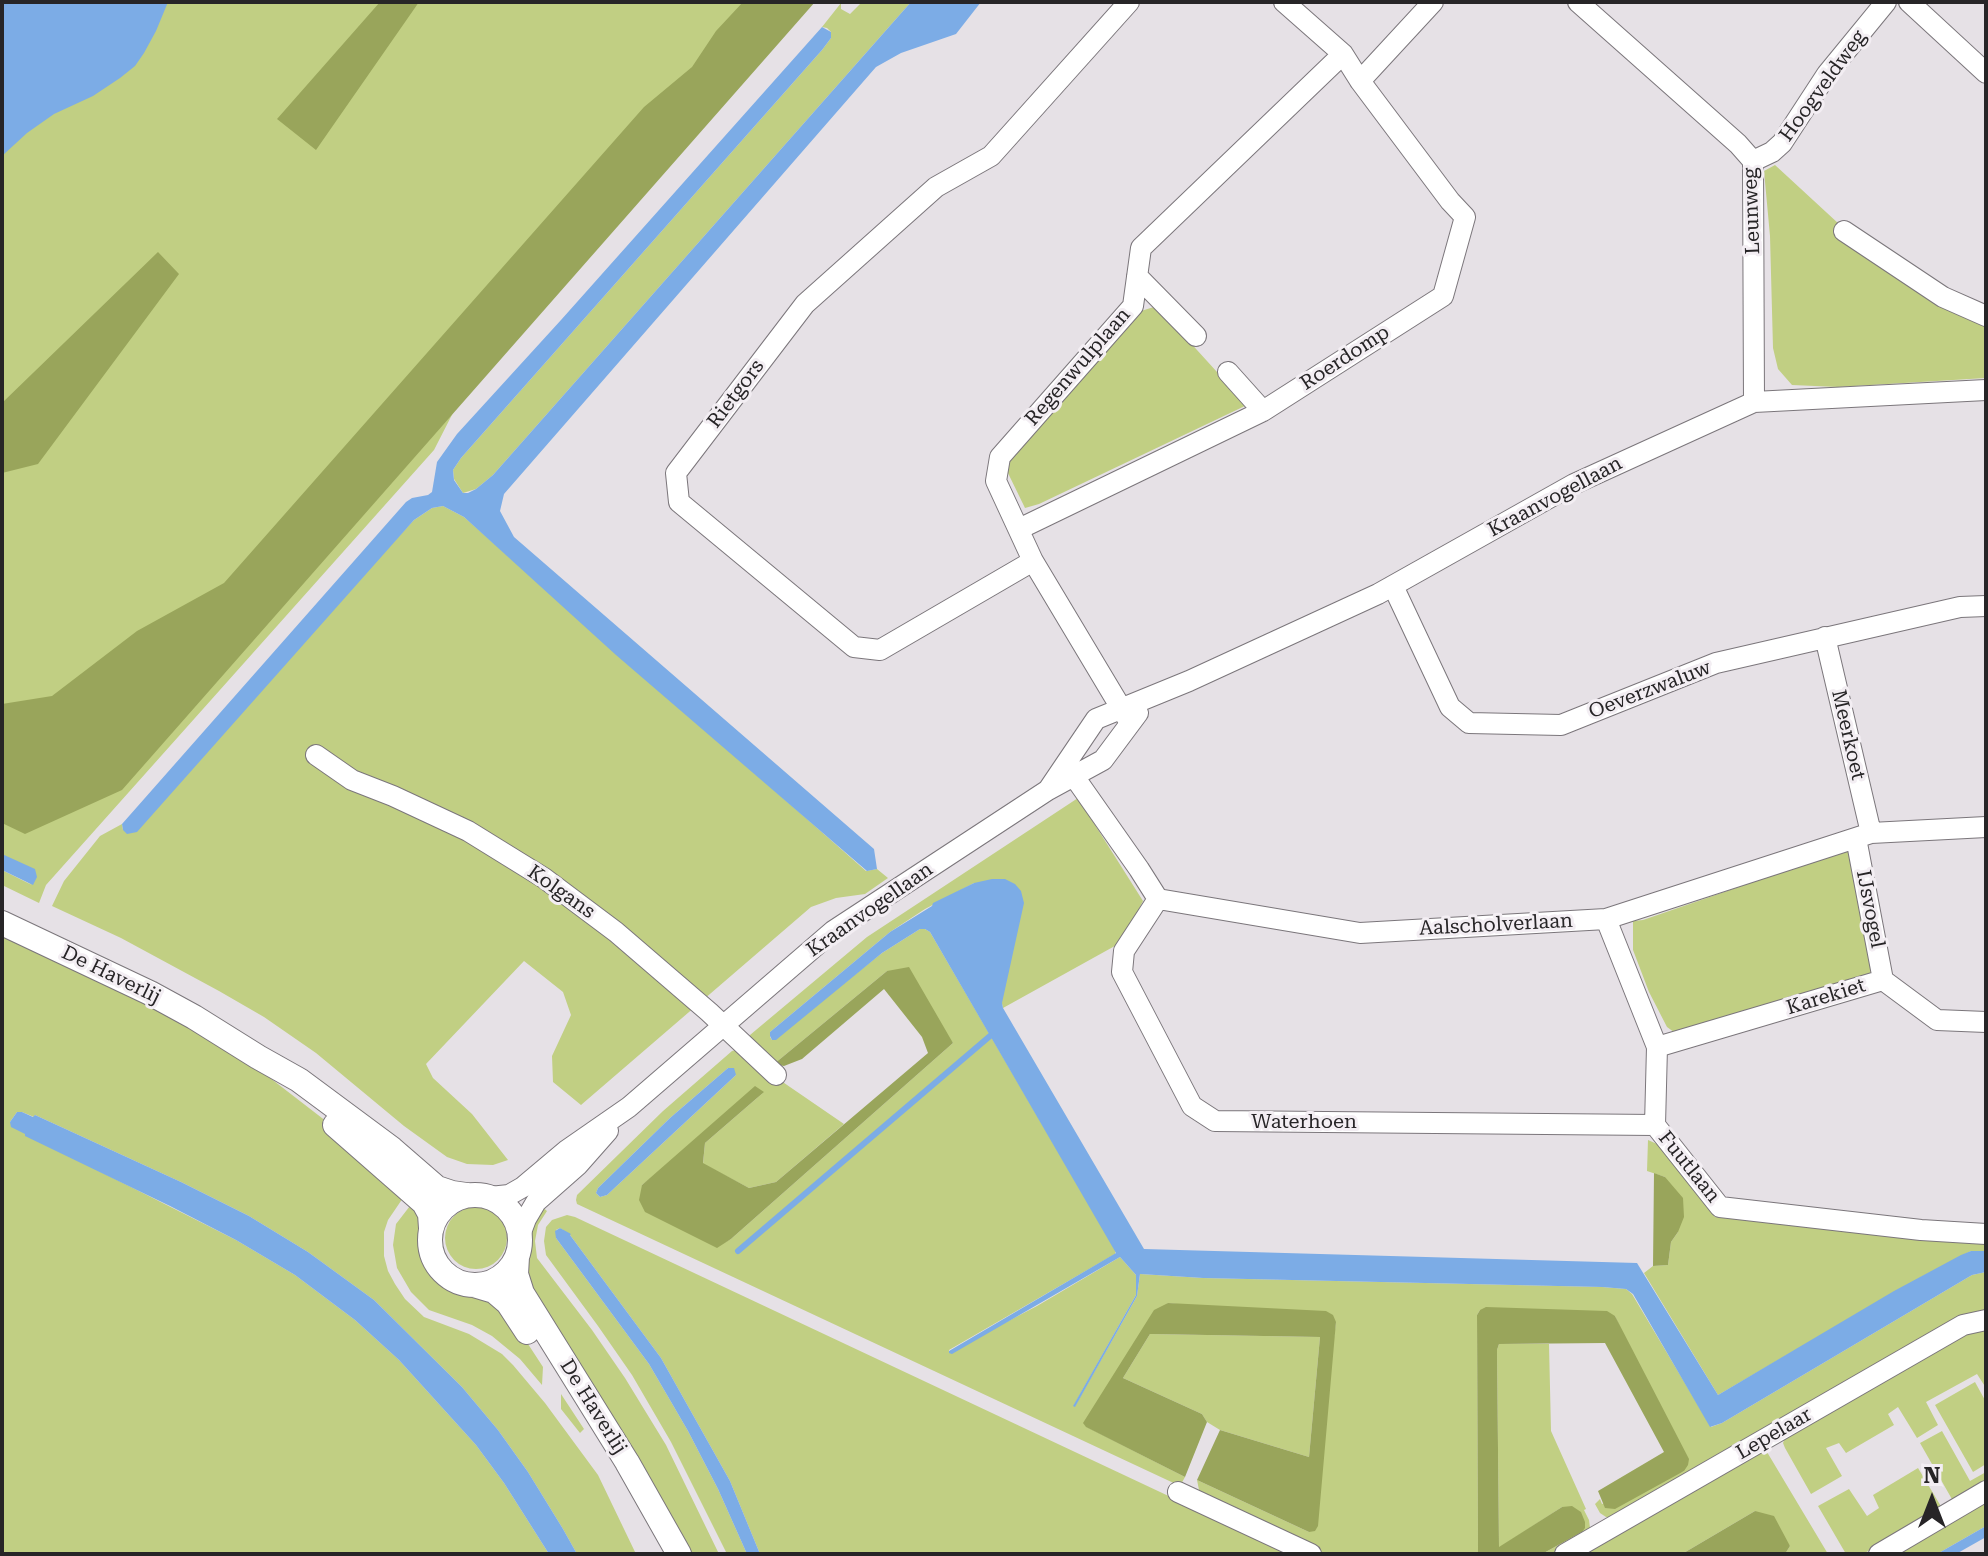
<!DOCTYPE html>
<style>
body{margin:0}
#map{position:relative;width:1988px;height:1556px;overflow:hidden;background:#e6e1e6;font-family:"Roboto Serif",serif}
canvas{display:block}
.frame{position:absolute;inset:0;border:4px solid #272527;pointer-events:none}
.north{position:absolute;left:1892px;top:1460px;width:80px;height:80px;-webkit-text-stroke:6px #f3eef3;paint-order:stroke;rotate:0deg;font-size:22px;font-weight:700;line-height:32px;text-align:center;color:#272527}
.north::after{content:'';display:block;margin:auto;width:28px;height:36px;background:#272527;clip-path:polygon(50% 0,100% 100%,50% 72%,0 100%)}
</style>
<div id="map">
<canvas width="1988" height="1556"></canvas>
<div class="frame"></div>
<div class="north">N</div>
</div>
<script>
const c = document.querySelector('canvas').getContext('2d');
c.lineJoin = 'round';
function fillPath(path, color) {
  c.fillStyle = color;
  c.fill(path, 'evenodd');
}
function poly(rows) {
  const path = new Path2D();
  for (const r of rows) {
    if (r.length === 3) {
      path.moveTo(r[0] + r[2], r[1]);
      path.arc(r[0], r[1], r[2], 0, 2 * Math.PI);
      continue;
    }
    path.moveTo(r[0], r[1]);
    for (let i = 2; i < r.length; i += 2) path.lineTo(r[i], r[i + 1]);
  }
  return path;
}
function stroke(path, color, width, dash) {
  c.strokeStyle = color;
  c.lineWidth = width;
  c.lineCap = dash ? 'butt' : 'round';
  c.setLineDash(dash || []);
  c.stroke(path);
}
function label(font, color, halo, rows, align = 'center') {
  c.font = font + ' "Roboto Serif",serif';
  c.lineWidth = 6;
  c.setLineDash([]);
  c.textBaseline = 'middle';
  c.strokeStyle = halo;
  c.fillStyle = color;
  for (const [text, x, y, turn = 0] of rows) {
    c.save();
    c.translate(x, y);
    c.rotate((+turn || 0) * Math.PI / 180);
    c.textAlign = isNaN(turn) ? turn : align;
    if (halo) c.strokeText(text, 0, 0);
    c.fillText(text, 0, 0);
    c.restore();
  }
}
fillPath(poly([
 [2,2,806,2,505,311,434,450,46,885,39,903,2,885,2,870,32,885,2,865],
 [862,2,911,2,493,475,476,489,463,493,454,479,453,470,461,458,822,50,831,38,831,32,827,28,822,27,841,3,841,9,850,14],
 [1775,165,1839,224,1833,232,1845,241,1986,325,1986,378,1838,387,1792,385,1778,369,1773,348,1770,236,1764,171],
 [1157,306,1247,405,1039,504,1025,508,1006,469,1007,455,1141,311],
 [443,506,464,517,866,871,877,869,888,878,865,894,836,898,811,907,581,1105,553,1082,552,1056,571,1015,563,992,524,961,426,1064,433,1078,472,1114,508,1160,493,1165,467,1164,447,1157,404,1126,316,1053,264,1017,219,991,121,938,52,906,64,881,100,836,122,824,123,830,414,520,432,508],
 [1078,798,1143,901,1122,942,1003,1008,974,883,925,909,890,932,770,1032,770,1037,772,1040,882,953,920,929,925,929,930,932,1116,1251,1115,1254,949,1350,949,1352,1037,1306,1120,1257,1136,1275,1136,1295,1074,1405,1075,1406,1137,1296,1140,1274,1203,1278,1602,1287,1626,1289,1632,1294,1711,1427,1722,1423,1972,1275,1986,1272,1986,1312,1614,1518,1606,1517,1600,1513,1595,1504,1600,1499,1602,1504,1684,1471,1615,1316,1480,1310,1477,1315,1478,1554,1326,1554,1207,1498,1199,1490,1197,1480,1309,1532,1336,1322,1168,1303,1084,1423,1087,1427,1185,1477,1180,1486,577,1204,576,1200,577,1195,663,1111,732,1051,736,1050,844,1124,776,1182,749,1188,703,1164,705,1143,764,1092,642,1185,716,1247,731,1239,953,1043,887,971,774,1064,748,1039,750,1035,867,937],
 [728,1068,736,1075,607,1195,600,1197,596,1193,598,1188,670,1118],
 [1852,848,1877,954,1868,979,1678,1035,1667,1027,1649,992,1633,950,1633,921,1643,920],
 [2,932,185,1023,252,1064,331,1125,405,1195,388,1220,384,1232,384,1256,388,1271,395,1284,405,1299,424,1317,469,1334,502,1354,513,1365,545,1403,598,1475,636,1554,577,1554,563,1529,528,1472,498,1430,462,1387,374,1300,308,1252,249,1216,181,1182,35,1115,34,1117,22,1112,17,1112,10,1122,26,1134,236,1240,295,1275,355,1320,399,1360,476,1445,504,1483,549,1554,2,1554],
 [1648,1140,1657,1144,1715,1217,1940,1241,1986,1242,1986,1251,1971,1251,1925,1275,1718,1395,1644,1273,1653,1266,1668,1265,1671,1242,1678,1232,1665,1177,1647,1171],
 [413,1202,422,1228,420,1240,422,1251,432,1272,449,1287,471,1293,493,1303,528,1344,543,1367,542,1385,520,1359,492,1336,472,1325,429,1310,411,1292,397,1268,393,1245,396,1224],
 [541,1206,547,1211,538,1225,535,1241,537,1258,592,1330,625,1378,666,1445,719,1554,687,1554,527,1290,526,1258,533,1222],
 [476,1238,31],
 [567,1215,575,1217,1292,1554,760,1554,730,1481,661,1358,570,1235,560,1228,556,1230,556,1238,649,1364,688,1431,718,1489,747,1554,727,1554,671,1442,632,1375,598,1326,546,1255,544,1241,546,1227,552,1220],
 [1986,1327,1986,1388,1977,1374,1926,1402,1938,1425,1917,1438,1898,1407,1888,1414,1894,1425,1846,1453,1839,1443,1826,1448,1842,1476,1811,1494,1785,1448,1783,1443,1785,1438,1964,1331],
 [1150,1334,1320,1337,1309,1457,1220,1430,1207,1422,1202,1414,1123,1378],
 [1499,1344,1549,1344,1551,1431,1586,1509,1584,1510,1589,1520,1590,1528,1585,1535,1553,1554,1542,1554,1582,1532,1562,1507,1499,1548,1497,1350],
 [1975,1382,1986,1402,1986,1464,1973,1472,1935,1405],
 [561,1394,584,1429,580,1433,561,1409],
 [1942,1431,1970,1481,1986,1472,1986,1483,1953,1501,1920,1443],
 [1759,1450,1767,1452,1828,1554,1785,1554,1790,1546,1755,1511,1682,1554,1577,1554],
 [1918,1468,1942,1508,1863,1554,1846,1554,1818,1506,1849,1489,1867,1516,1879,1508,1873,1495],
 [1986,1500,1986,1526,1937,1554,1893,1554]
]), '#c1cf83');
fillPath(poly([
 [380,2,419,2,316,150,277,119],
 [743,2,815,2,122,790,25,834,2,823,2,704,52,696,137,631,224,583,644,107,692,67,716,31],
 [158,252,179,274,38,464,2,473,2,403],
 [909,967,953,1043,731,1239,717,1248,645,1212,639,1200,642,1185,755,1086,764,1092,705,1143,703,1163,749,1188,776,1182,928,1053,922,1037,884,989,802,1059,784,1066,774,1064,887,971],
 [1654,1173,1665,1177,1683,1198,1684,1217,1678,1232,1671,1242,1668,1265,1653,1266],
 [1168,1303,1326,1311,1333,1315,1336,1322,1318,1526,1315,1531,1309,1532,1197,1480,1220,1430,1309,1457,1320,1337,1150,1334,1123,1378,1202,1414,1207,1422,1185,1477,1086,1427,1083,1423,1154,1310],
 [1486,1307,1607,1311,1615,1316,1689,1459,1688,1465,1684,1471,1615,1509,1605,1508,1598,1491,1664,1452,1605,1343,1499,1344,1497,1350,1499,1547,1562,1507,1572,1506,1581,1512,1585,1522,1585,1528,1582,1532,1542,1554,1478,1554,1477,1315,1480,1310],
 [1755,1511,1774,1516,1790,1546,1785,1554,1682,1554]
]), '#99a55b');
fillPath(poly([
 [2,2,168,2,156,31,144,53,135,66,120,78,93,96,54,114,27,133,2,156],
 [911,2,981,2,956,34,901,53,876,67,504,494,500,511,514,537,874,849,877,869,867,871,616,655,464,517,443,506,432,508,414,520,137,832,127,834,123,830,122,824,406,502,412,498,428,495,432,492,437,462,457,434,561,320,822,27,831,32,831,38,822,50,461,458,453,470,454,480,463,493,468,493,476,489,493,475],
 [2,854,35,869,37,877,33,885,2,870],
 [992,879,1005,879,1015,884,1021,891,1024,903,1002,1003,1003,1008,1144,1249,1637,1263,1718,1395,1894,1291,1961,1255,1971,1251,1986,1251,1986,1272,1972,1275,1722,1423,1710,1427,1633,1294,1626,1289,1602,1287,1203,1278,1140,1274,1137,1296,1075,1407,1073,1406,1136,1295,1136,1275,1120,1257,952,1354,949,1353,949,1351,1116,1253,930,932,925,929,920,929,882,953,776,1040,772,1040,770,1036,770,1032,890,932,932,906,933,903,974,883],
 [728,1068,734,1068,736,1075,607,1195,600,1197,596,1193,598,1188,670,1118],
 [17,1112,22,1112,33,1117,35,1115,181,1182,249,1216,308,1252,374,1300,462,1387,498,1430,528,1472,563,1529,577,1554,549,1554,504,1483,476,1445,399,1360,355,1320,295,1275,236,1240,170,1206,25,1136,25,1134,11,1127,10,1122],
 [560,1228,571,1234,570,1235,661,1358,730,1481,760,1554,747,1554,718,1489,688,1431,649,1364,556,1238,555,1231],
 [1986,1526,1986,1537,1956,1554,1937,1554]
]), '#7cace6');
stroke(poly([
 [738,1251,990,1036]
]), '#7cace6', 6);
const minor = poly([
 [1578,2,1738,144,1753,161,1754,402],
 [1909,2,1986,73],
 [1360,81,1433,2],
 [1753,161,1772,152,1782,143,1827,74,1886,2],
 [1844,231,1943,297,1986,316],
 [1137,276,1196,336],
 [1228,372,1263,411],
 [1019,529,1263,411,1443,296,1465,217,1450,201,1360,81,1343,54,1284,2],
 [1033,561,880,650,854,647,679,502,676,473,805,304,936,187,991,156,1129,2],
 [1393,586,1450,707,1469,723,1561,725,1716,663,1960,607,1986,606],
 [1825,637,1871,833],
 [1130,723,1033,561,996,481,1000,457,1133,306,1141,248,1343,54],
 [316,755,352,780,393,796,468,831,544,878,616,932,709,1012,776,1075],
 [1066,765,1139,869,1158,899,1360,933,1606,919,1871,833,1986,827],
 [1048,790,1096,719,1189,681,1378,594,1574,484,1754,402,1986,390],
 [1856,838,1883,980],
 [1158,899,1124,951,1122,972,1192,1106,1215,1121,1655,1125],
 [1606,919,1657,1047,1655,1125,1720,1207,1921,1230,1986,1234],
 [1657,1047,1883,980,1937,1020,1986,1022],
 [490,1197,509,1195,523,1187,567,1150,629,1107,833,931,1048,790,1103,760,1138,713],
 [520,1235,526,1219,536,1202,578,1165,608,1131],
 [1178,1492,1311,1554],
 [1565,1554,1963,1325,1986,1320],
 [1879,1554,1986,1491]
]);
const tertiary = poly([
 [2,923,150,993,194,1017,258,1057,299,1080,392,1149,437,1188,452,1193,466,1195],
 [335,1125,424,1203,430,1214,431,1228],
 [475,1240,45],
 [517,1257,516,1274,522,1293,627,1462,679,1554],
 [474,1285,494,1291,508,1303,527,1332]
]);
stroke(minor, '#7b767b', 22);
stroke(tertiary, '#7b767b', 26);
stroke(minor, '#fff', 20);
stroke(tertiary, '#fff', 24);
label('20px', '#272527', '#f3eef3', [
 ["Hoogveldweg",1823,86,-54],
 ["Leunweg",1752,211,-92],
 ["Roerdomp",1345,358,-33],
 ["Regenwulplaan",1078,367,-49],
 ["Rietgors",736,394,-53],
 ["Kraanvogellaan",1555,497,-28],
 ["Oeverzwaluw",1650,690,-21],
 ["Meerkoet",1848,735,77],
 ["Kolgans",561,892,35],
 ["IJsvogel",1870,909,79],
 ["Kraanvogellaan",870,910,-35],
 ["Aalscholverlaan",1496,925,-3],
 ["De Haverlij",111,975,26],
 ["Karekiet",1826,997,-17],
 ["Waterhoen",1304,1122],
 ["Fuutlaan",1689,1167,51],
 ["De Haverlij",593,1407,58],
 ["Lepelaar",1774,1434,-30]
]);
</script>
